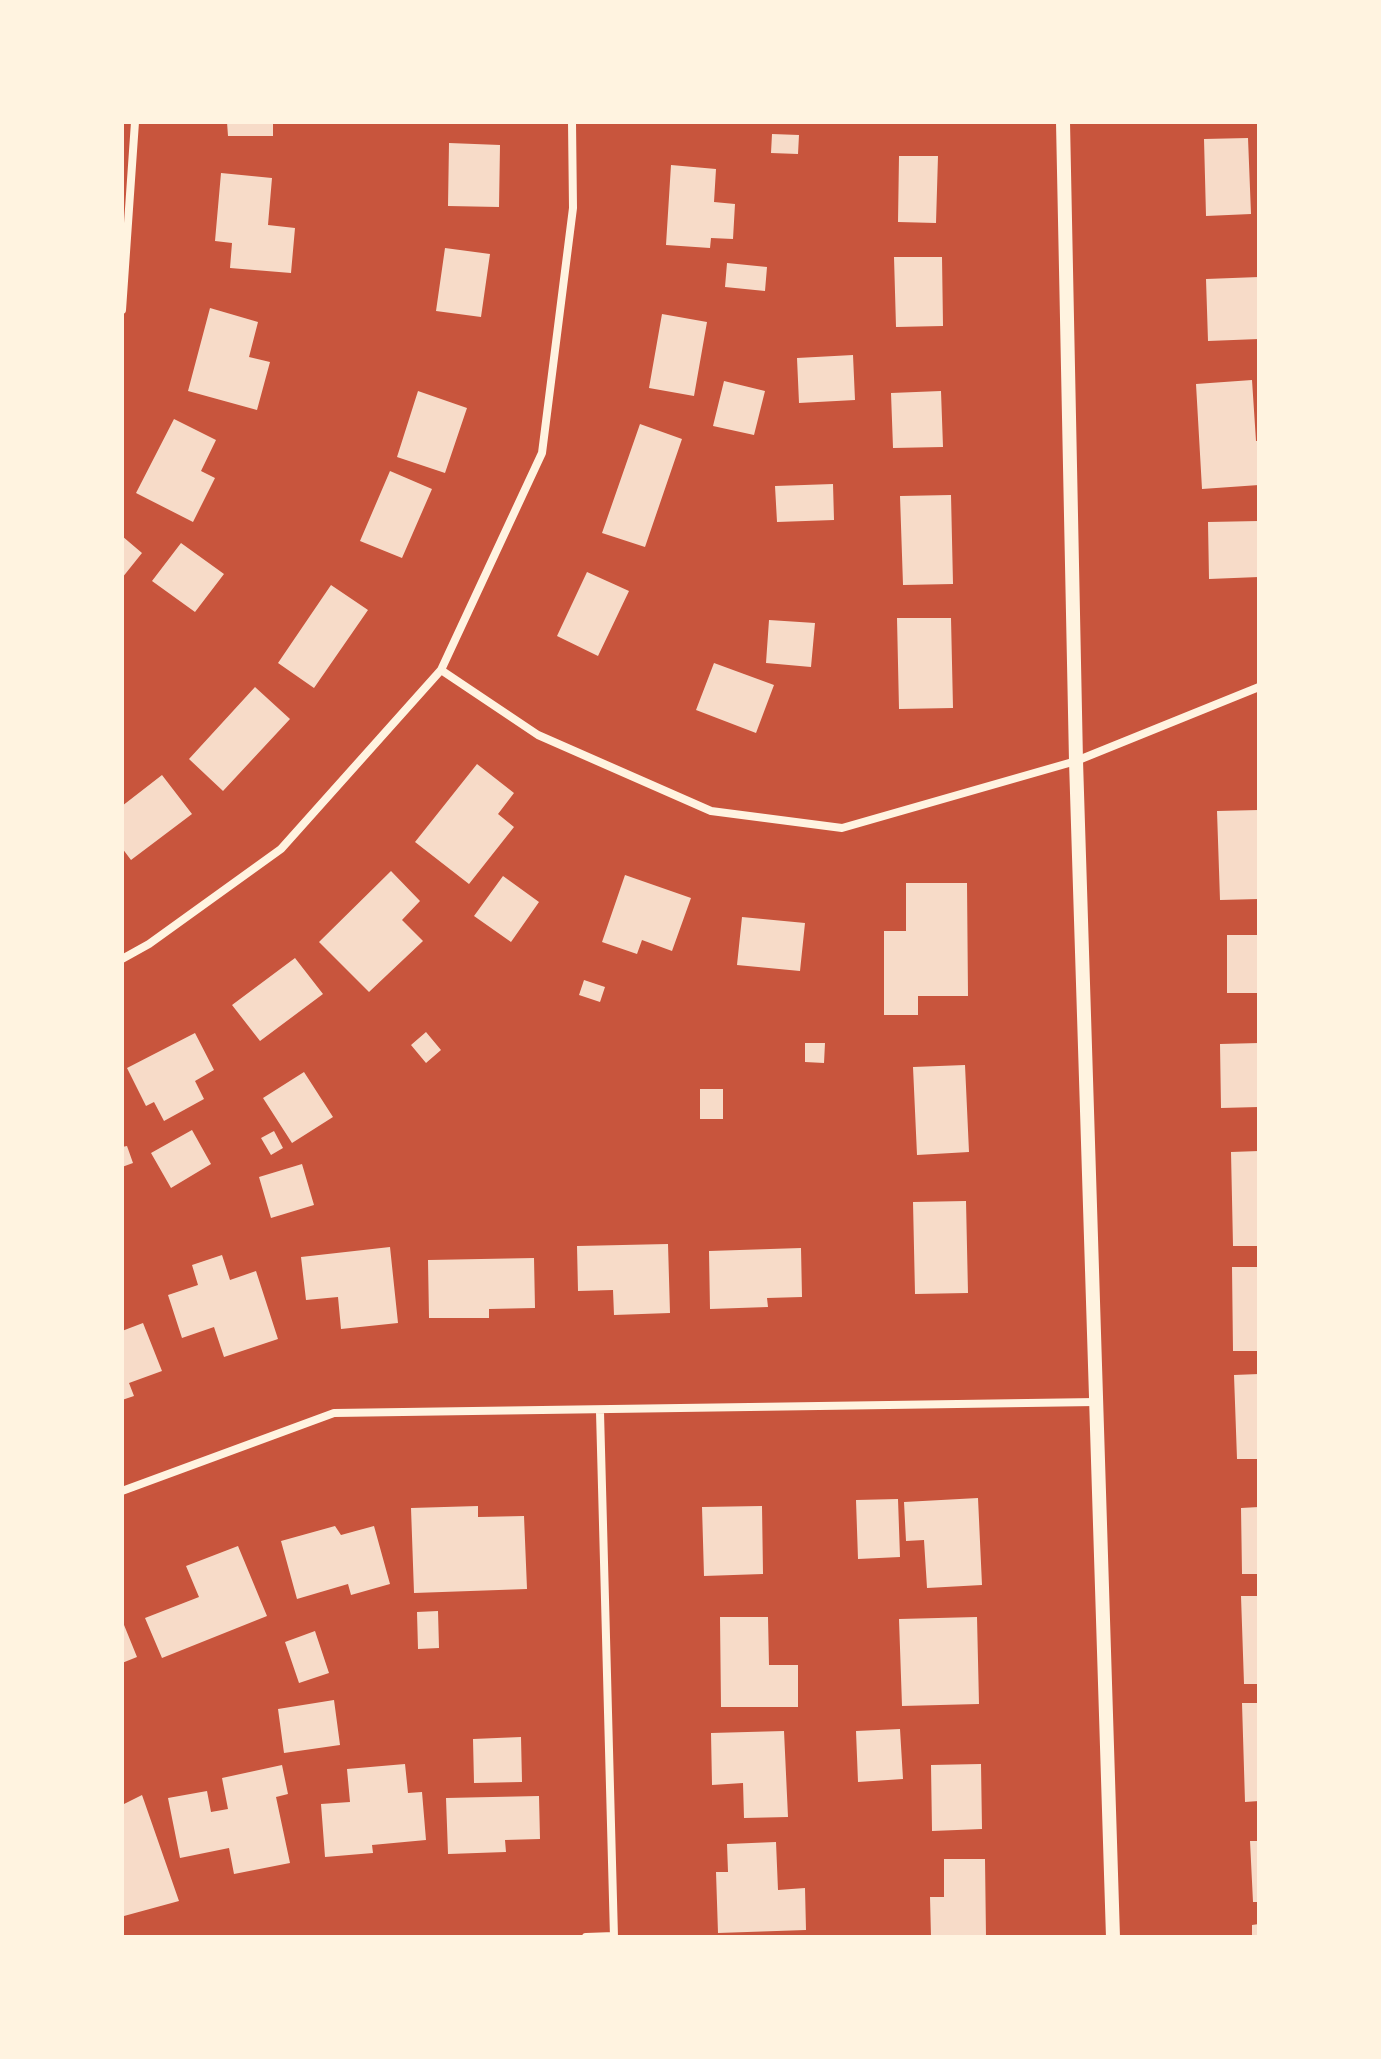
<!DOCTYPE html>
<style>
body{margin:0}
#map{position:relative;width:1381px;height:2059px;overflow:hidden;background:#c8553d;font-family:"Open Sans",sans-serif}
canvas{display:block}
.frame{position:absolute;inset:0;border:124px solid #fff3e0;pointer-events:none}
</style>
<div id="map">
<canvas width="1381" height="2059"></canvas>
<div class="frame"></div>
</div>
<script>
const c = document.querySelector('canvas').getContext('2d');
c.lineJoin = 'round';
function fillPath(path, color) {
  c.fillStyle = color;
  c.fill(path, 'evenodd');
}
function poly(rows) {
  const path = new Path2D();
  for (const r of rows) {
    path.moveTo(r[0], r[1]);
    for (let i = 2; i < r.length; i += 2) path.lineTo(r[i], r[i + 1]);
  }
  return path;
}
function stroke(path, color, width, dash) {
  c.strokeStyle = color;
  c.lineWidth = width;
  c.lineCap = dash ? 'butt' : 'round';
  c.setLineDash(dash || []);
  c.stroke(path);
}
fillPath(poly([
 [227,122,273,122,273,136,228,136],
 [772,134,799,135,798,154,771,153],
 [1248,138,1251,214,1206,216,1204,139],
 [449,143,500,145,499,207,448,206],
 [899,156,938,156,936,223,898,222],
 [671,165,716,169,714,202,735,204,733,239,711,238,710,248,666,245],
 [221,173,272,178,268,225,295,228,291,273,230,268,232,243,215,241],
 [445,248,490,254,481,317,436,311],
 [894,257,942,257,943,326,896,327],
 [727,263,767,267,765,291,725,287],
 [1259,277,1259,339,1208,341,1206,279],
 [210,308,258,322,249,357,270,362,257,410,188,391],
 [662,314,707,322,694,396,649,388],
 [853,355,855,400,799,403,797,358],
 [1252,380,1256,441,1259,441,1259,485,1202,489,1196,384],
 [724,381,765,391,754,435,713,426],
 [418,391,467,408,445,473,397,457],
 [941,391,943,447,893,448,891,393],
 [174,419,216,440,201,471,215,478,193,522,136,493],
 [640,424,682,439,645,547,602,533],
 [390,471,432,489,402,558,360,541],
 [833,484,834,520,777,522,775,486],
 [951,495,953,584,903,585,900,496],
 [1259,521,1259,577,1209,579,1208,522],
 [122,536,142,553,122,578],
 [181,543,224,574,195,612,152,581],
 [587,572,629,591,598,656,557,636],
 [331,585,368,610,314,688,278,663],
 [897,618,951,618,953,708,899,709],
 [769,620,815,623,811,667,766,663],
 [714,663,774,685,756,733,696,710],
 [255,687,290,719,223,791,189,759],
 [477,764,514,793,498,814,514,827,469,884,415,842],
 [162,775,192,814,131,860,122,848,122,806],
 [1259,810,1259,899,1220,900,1217,811],
 [391,871,420,901,402,920,423,941,369,992,319,942],
 [625,875,691,898,672,951,642,940,637,954,602,942],
 [503,876,539,902,511,942,474,916],
 [906,883,967,883,968,996,918,996,918,1015,884,1015,884,931,906,931],
 [742,917,805,923,800,971,737,965],
 [1227,935,1259,935,1259,993,1227,993],
 [295,958,323,994,260,1041,232,1005],
 [584,980,605,987,600,1002,579,995],
 [426,1032,441,1050,426,1063,411,1045],
 [195,1033,214,1070,195,1081,204,1099,164,1121,154,1102,146,1106,127,1068],
 [805,1043,825,1043,824,1063,805,1062],
 [1259,1043,1259,1107,1221,1108,1220,1044],
 [965,1065,969,1152,917,1155,913,1067],
 [304,1072,333,1117,292,1143,263,1098],
 [700,1089,723,1089,723,1119,700,1119],
 [192,1130,211,1164,171,1188,151,1153],
 [274,1131,283,1148,271,1155,261,1138],
 [127,1146,133,1163,122,1167,122,1147],
 [1259,1151,1259,1246,1233,1246,1231,1152],
 [302,1164,314,1205,271,1218,259,1177],
 [966,1201,968,1293,915,1294,913,1202],
 [668,1244,670,1313,614,1315,613,1290,578,1291,577,1246],
 [390,1247,398,1323,341,1329,338,1297,306,1300,301,1257],
 [801,1248,802,1297,767,1298,768,1307,710,1309,709,1251],
 [222,1255,230,1280,256,1271,278,1339,224,1357,214,1327,182,1338,168,1295,198,1285,192,1265],
 [534,1258,535,1308,489,1309,489,1318,429,1318,428,1260],
 [1232,1267,1259,1267,1259,1351,1233,1351],
 [143,1323,162,1371,129,1383,134,1396,122,1400,122,1331],
 [1259,1374,1259,1459,1237,1459,1234,1375],
 [978,1498,982,1585,927,1588,924,1540,906,1541,904,1502],
 [898,1499,900,1557,858,1559,856,1500],
 [478,1506,478,1517,524,1516,527,1589,414,1593,411,1508],
 [762,1506,763,1574,704,1576,702,1507],
 [1259,1507,1259,1574,1242,1574,1241,1508],
 [335,1526,341,1535,374,1526,390,1584,351,1595,348,1584,297,1599,281,1541],
 [238,1546,267,1616,162,1658,145,1618,199,1597,186,1566],
 [1241,1596,1259,1596,1259,1684,1244,1684],
 [438,1611,439,1648,418,1649,417,1612],
 [720,1617,768,1617,769,1665,798,1665,798,1707,721,1707],
 [977,1617,979,1704,902,1706,899,1619],
 [122,1620,137,1657,122,1663],
 [315,1631,329,1673,299,1683,285,1642],
 [334,1700,340,1745,284,1753,278,1709],
 [1242,1703,1259,1703,1259,1801,1245,1802],
 [900,1729,903,1779,858,1782,856,1731],
 [784,1731,788,1817,744,1818,743,1783,712,1785,711,1733],
 [521,1737,522,1782,474,1783,473,1739],
 [405,1764,408,1793,422,1792,426,1840,372,1845,373,1853,325,1857,321,1804,350,1802,347,1769],
 [981,1764,982,1829,932,1831,931,1765],
 [282,1765,288,1794,276,1797,290,1863,234,1874,229,1848,180,1858,168,1798,207,1791,211,1812,228,1809,222,1778],
 [142,1795,179,1901,124,1916,122,1805],
 [539,1796,540,1839,505,1840,506,1852,448,1854,446,1798],
 [1250,1841,1259,1841,1259,1902,1253,1902],
 [776,1842,778,1890,805,1888,806,1930,718,1933,716,1872,728,1872,727,1844],
 [944,1859,985,1859,986,1937,931,1937,930,1897,944,1897],
 [1259,1924,1259,1937,1252,1937,1252,1925]
]), '#f7dbc8');
stroke(poly([
 [122,310,135,122],
 [441,670,538,735,711,811,842,828,1076,761,1259,687],
 [122,959,149,944,281,849,441,670,542,453,573,208,572,122],
 [600,1412,614,1937],
 [122,1491,334,1413,1096,1402],
 [586,1937,614,1936]
]), '#fff3e0', 8);
stroke(poly([
 [1063,122,1076,761,1113,1937]
]), '#fff3e0', 14);
</script>
